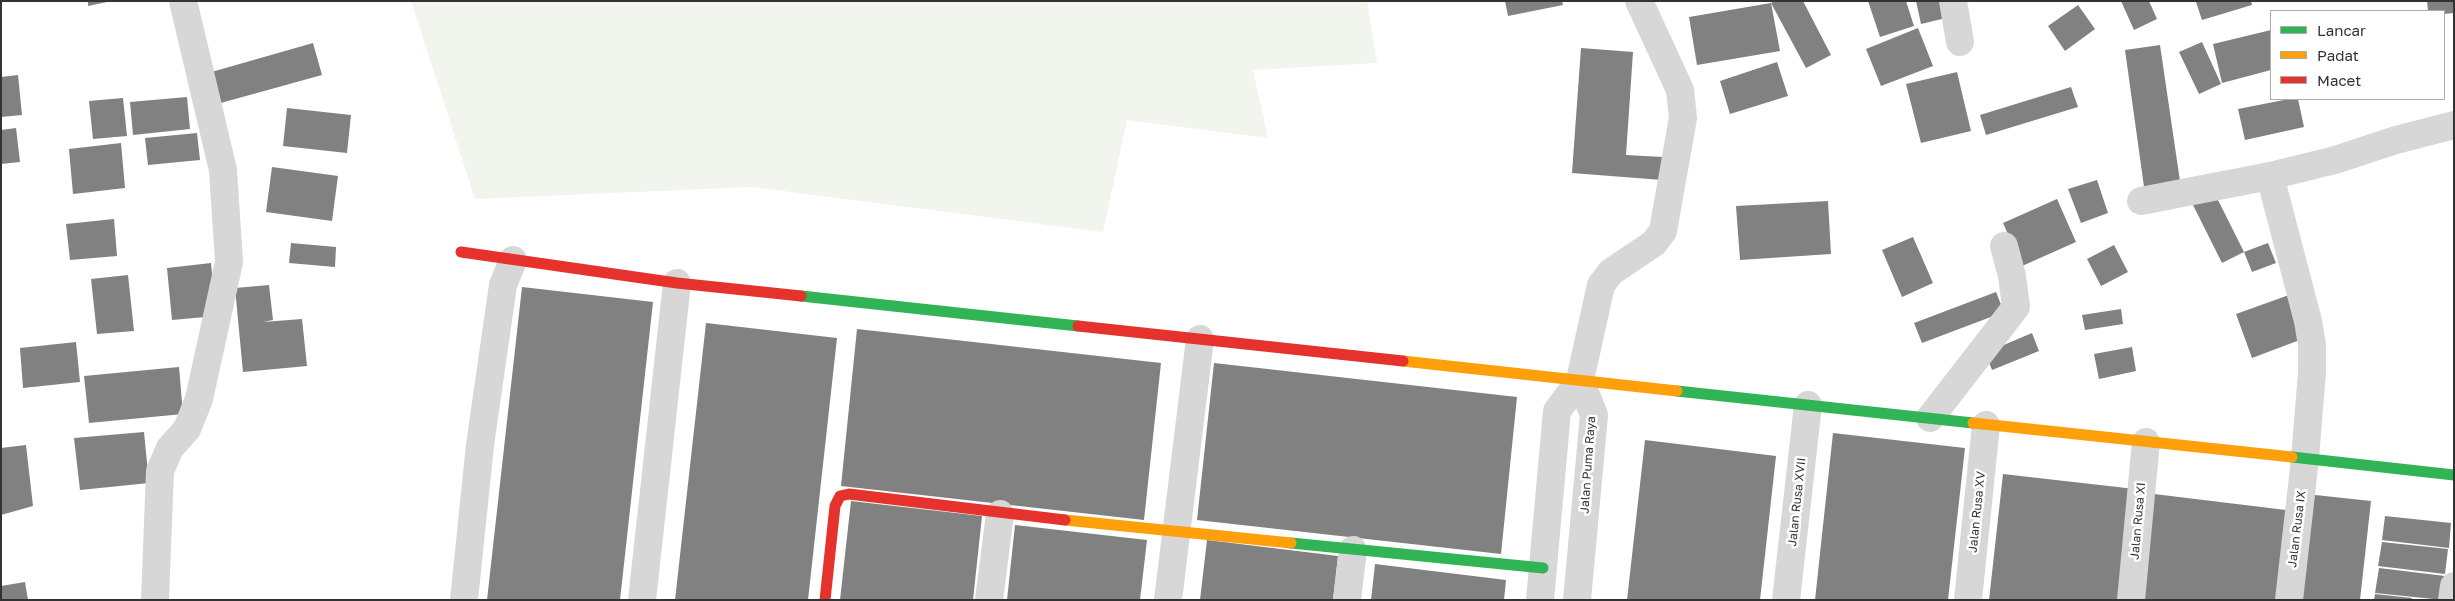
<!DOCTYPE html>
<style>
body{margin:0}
#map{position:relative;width:2455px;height:601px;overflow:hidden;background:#fff;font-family:"Golos Text",sans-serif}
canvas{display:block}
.frame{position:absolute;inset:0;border:2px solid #333;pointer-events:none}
.legend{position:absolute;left:2270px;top:10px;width:175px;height:90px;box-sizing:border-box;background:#fff;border:1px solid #adadad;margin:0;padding:6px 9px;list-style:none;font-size:15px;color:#333}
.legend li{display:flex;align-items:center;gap:10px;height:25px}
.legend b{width:25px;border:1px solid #adadad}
</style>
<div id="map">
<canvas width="2455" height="601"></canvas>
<div class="frame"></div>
<ul class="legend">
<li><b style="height:6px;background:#30b455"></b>Lancar</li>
<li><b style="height:6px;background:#ff9f0a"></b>Padat</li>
<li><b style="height:6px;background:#e5322d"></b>Macet</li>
</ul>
</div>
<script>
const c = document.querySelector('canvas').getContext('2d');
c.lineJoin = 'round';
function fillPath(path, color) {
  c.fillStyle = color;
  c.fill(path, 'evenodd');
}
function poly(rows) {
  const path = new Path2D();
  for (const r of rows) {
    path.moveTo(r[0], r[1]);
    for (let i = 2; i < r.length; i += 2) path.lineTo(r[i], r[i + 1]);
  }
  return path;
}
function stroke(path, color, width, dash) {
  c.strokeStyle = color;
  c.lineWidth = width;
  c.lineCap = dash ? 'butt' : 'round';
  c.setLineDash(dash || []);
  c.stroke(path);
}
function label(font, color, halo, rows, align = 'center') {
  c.font = font + ' "Golos Text",sans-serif';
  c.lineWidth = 5;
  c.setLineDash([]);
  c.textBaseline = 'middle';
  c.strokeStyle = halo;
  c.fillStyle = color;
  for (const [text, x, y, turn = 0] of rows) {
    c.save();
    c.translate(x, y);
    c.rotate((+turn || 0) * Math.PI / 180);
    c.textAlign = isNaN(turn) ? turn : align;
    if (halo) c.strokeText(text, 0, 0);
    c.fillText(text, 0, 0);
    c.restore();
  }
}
fillPath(poly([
 [411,1,1367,1,1377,63,1253,70,1268,138,1127,120,1103,232,752,187,475,199]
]), '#f1f5ed');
fillPath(poly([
 [88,1,107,1,107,2,88,6],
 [1505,1,1562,1,1563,5,1508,16],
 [1775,1,1803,1,1831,55,1806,68,1771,3],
 [1868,1,1906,1,1914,26,1880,37],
 [1916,1,1942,1,1946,18,1921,24],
 [2121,1,2149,1,2157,19,2134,30],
 [2251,1,2252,5,2202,20,2196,2],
 [2427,1,2454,1,2454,13,2444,14,2444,11,2428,11],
 [1771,3,1780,51,1697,65,1689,17],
 [2078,5,2095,29,2065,51,2048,26],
 [1918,28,1933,66,1881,86,1866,49],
 [2271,30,2271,70,2222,83,2213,44],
 [2202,42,2221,84,2199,94,2179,52],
 [313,43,322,75,217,104,208,73],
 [2160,45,2181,188,2145,194,2125,50],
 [1581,48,1633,52,1626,155,1663,157,1662,180,1572,173],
 [1777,62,1788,96,1730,114,1720,81],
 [1957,72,1971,131,1921,143,1906,84],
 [18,75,22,115,1,117,1,77],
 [2071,87,2078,107,1986,135,1980,115],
 [187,97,190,129,133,135,130,102],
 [123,98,127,136,93,139,89,101],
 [2289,99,2298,99,2304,127,2245,140,2238,109],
 [287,108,351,115,347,153,283,146],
 [16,128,20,162,1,164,1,130],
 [197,133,200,160,148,165,145,138],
 [121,143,125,188,73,194,69,149],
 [272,167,338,176,332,221,266,212],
 [2097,180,2108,213,2081,223,2068,189],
 [2214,192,2244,252,2222,263,2192,203],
 [2057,199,2076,242,2022,266,2003,223],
 [1828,201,1831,254,1740,260,1736,206],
 [114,219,117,256,70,260,66,224],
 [1913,237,1933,283,1902,297,1882,250],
 [291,243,336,247,335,267,289,263],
 [2268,243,2276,263,2252,272,2244,252],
 [2114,245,2128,272,2101,286,2087,259],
 [211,263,216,316,172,320,167,268],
 [128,275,134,331,97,334,91,279],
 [269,285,273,320,263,322,302,319,307,366,243,372,235,288],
 [522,287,653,302,620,600,487,600],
 [1996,292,2004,312,1922,343,1914,323],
 [2289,295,2305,338,2252,358,2236,314],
 [2121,309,2123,324,2085,330,2082,315],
 [706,323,837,338,808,600,675,600],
 [857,329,1161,363,1144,520,841,486],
 [2032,333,2039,351,1992,370,1985,353],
 [76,342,80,382,23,388,20,348],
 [2132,347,2136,371,2099,379,2094,354],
 [1214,363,1517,397,1501,554,1197,520],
 [179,367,183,414,89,423,84,376],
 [144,432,149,483,80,490,74,438],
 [1833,433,1965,448,1948,600,1815,600],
 [1645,440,1776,456,1760,600,1627,600],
 [26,445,33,506,1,515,1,448],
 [2003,474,2135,489,2122,600,1989,600],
 [2154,494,2286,510,2276,600,2143,600],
 [2306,494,2371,501,2360,600,2294,600],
 [851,501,982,516,973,600,840,600],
 [2385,516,2451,523,2449,548,2382,540],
 [1015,525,1147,540,1140,600,1007,600],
 [1207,540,1338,556,1333,600,1200,600],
 [2382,542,2448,549,2445,574,2378,566],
 [1375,564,1506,580,1504,600,1371,600],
 [2379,568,2445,576,2443,600,2375,593],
 [25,582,28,600,1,600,1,586],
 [2375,594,2412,598,2412,600,2374,600]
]), '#818181');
stroke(poly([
 [1953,1,1960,42],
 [2270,176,2308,321,2312,345,2312,372,2305,459,2289,600],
 [2141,201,2270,176,2335,160,2396,140,2454,125],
 [1930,418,2016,307,2012,276,2004,246],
 [155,600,160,471,170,448,187,429,199,399,229,262,223,170,183,1],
 [464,600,480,445,503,285,513,260],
 [642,600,677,283],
 [989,600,1000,514],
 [1168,600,1200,339],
 [1347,600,1353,550],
 [1540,600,1557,411,1580,380,1601,285,1611,272,1654,243,1663,231,1683,118,1680,90,1639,1],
 [1577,600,1594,415,1580,380],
 [1786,600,1808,405],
 [1968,600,1986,425],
 [2131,600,2146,442],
 [2452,600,2454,586]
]), '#d7d7d7', 28);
stroke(poly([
 [801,296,1078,326],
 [1677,391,1973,423],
 [2292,457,2454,475],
 [1291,543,1543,568]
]), '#30b455', 11);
stroke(poly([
 [1403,361,1677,391],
 [1973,423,2292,457],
 [1065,520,1291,543]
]), '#ff9f0a', 11);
stroke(poly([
 [461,252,677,283,801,296],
 [1078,326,1403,361],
 [825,600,835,506,840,496,849,494,1065,520]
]), '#e5322d', 11);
label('12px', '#333', '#fff', [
 ["Jalan Puma Raya",1588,465,-86],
 ["Jalan Rusa XVII",1797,502,-84],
 ["Jalan Rusa XV",1977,512,-84],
 ["Jalan Rusa XI",2138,521,-85],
 ["Jalan Rusa IX",2297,529,-83]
]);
</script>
